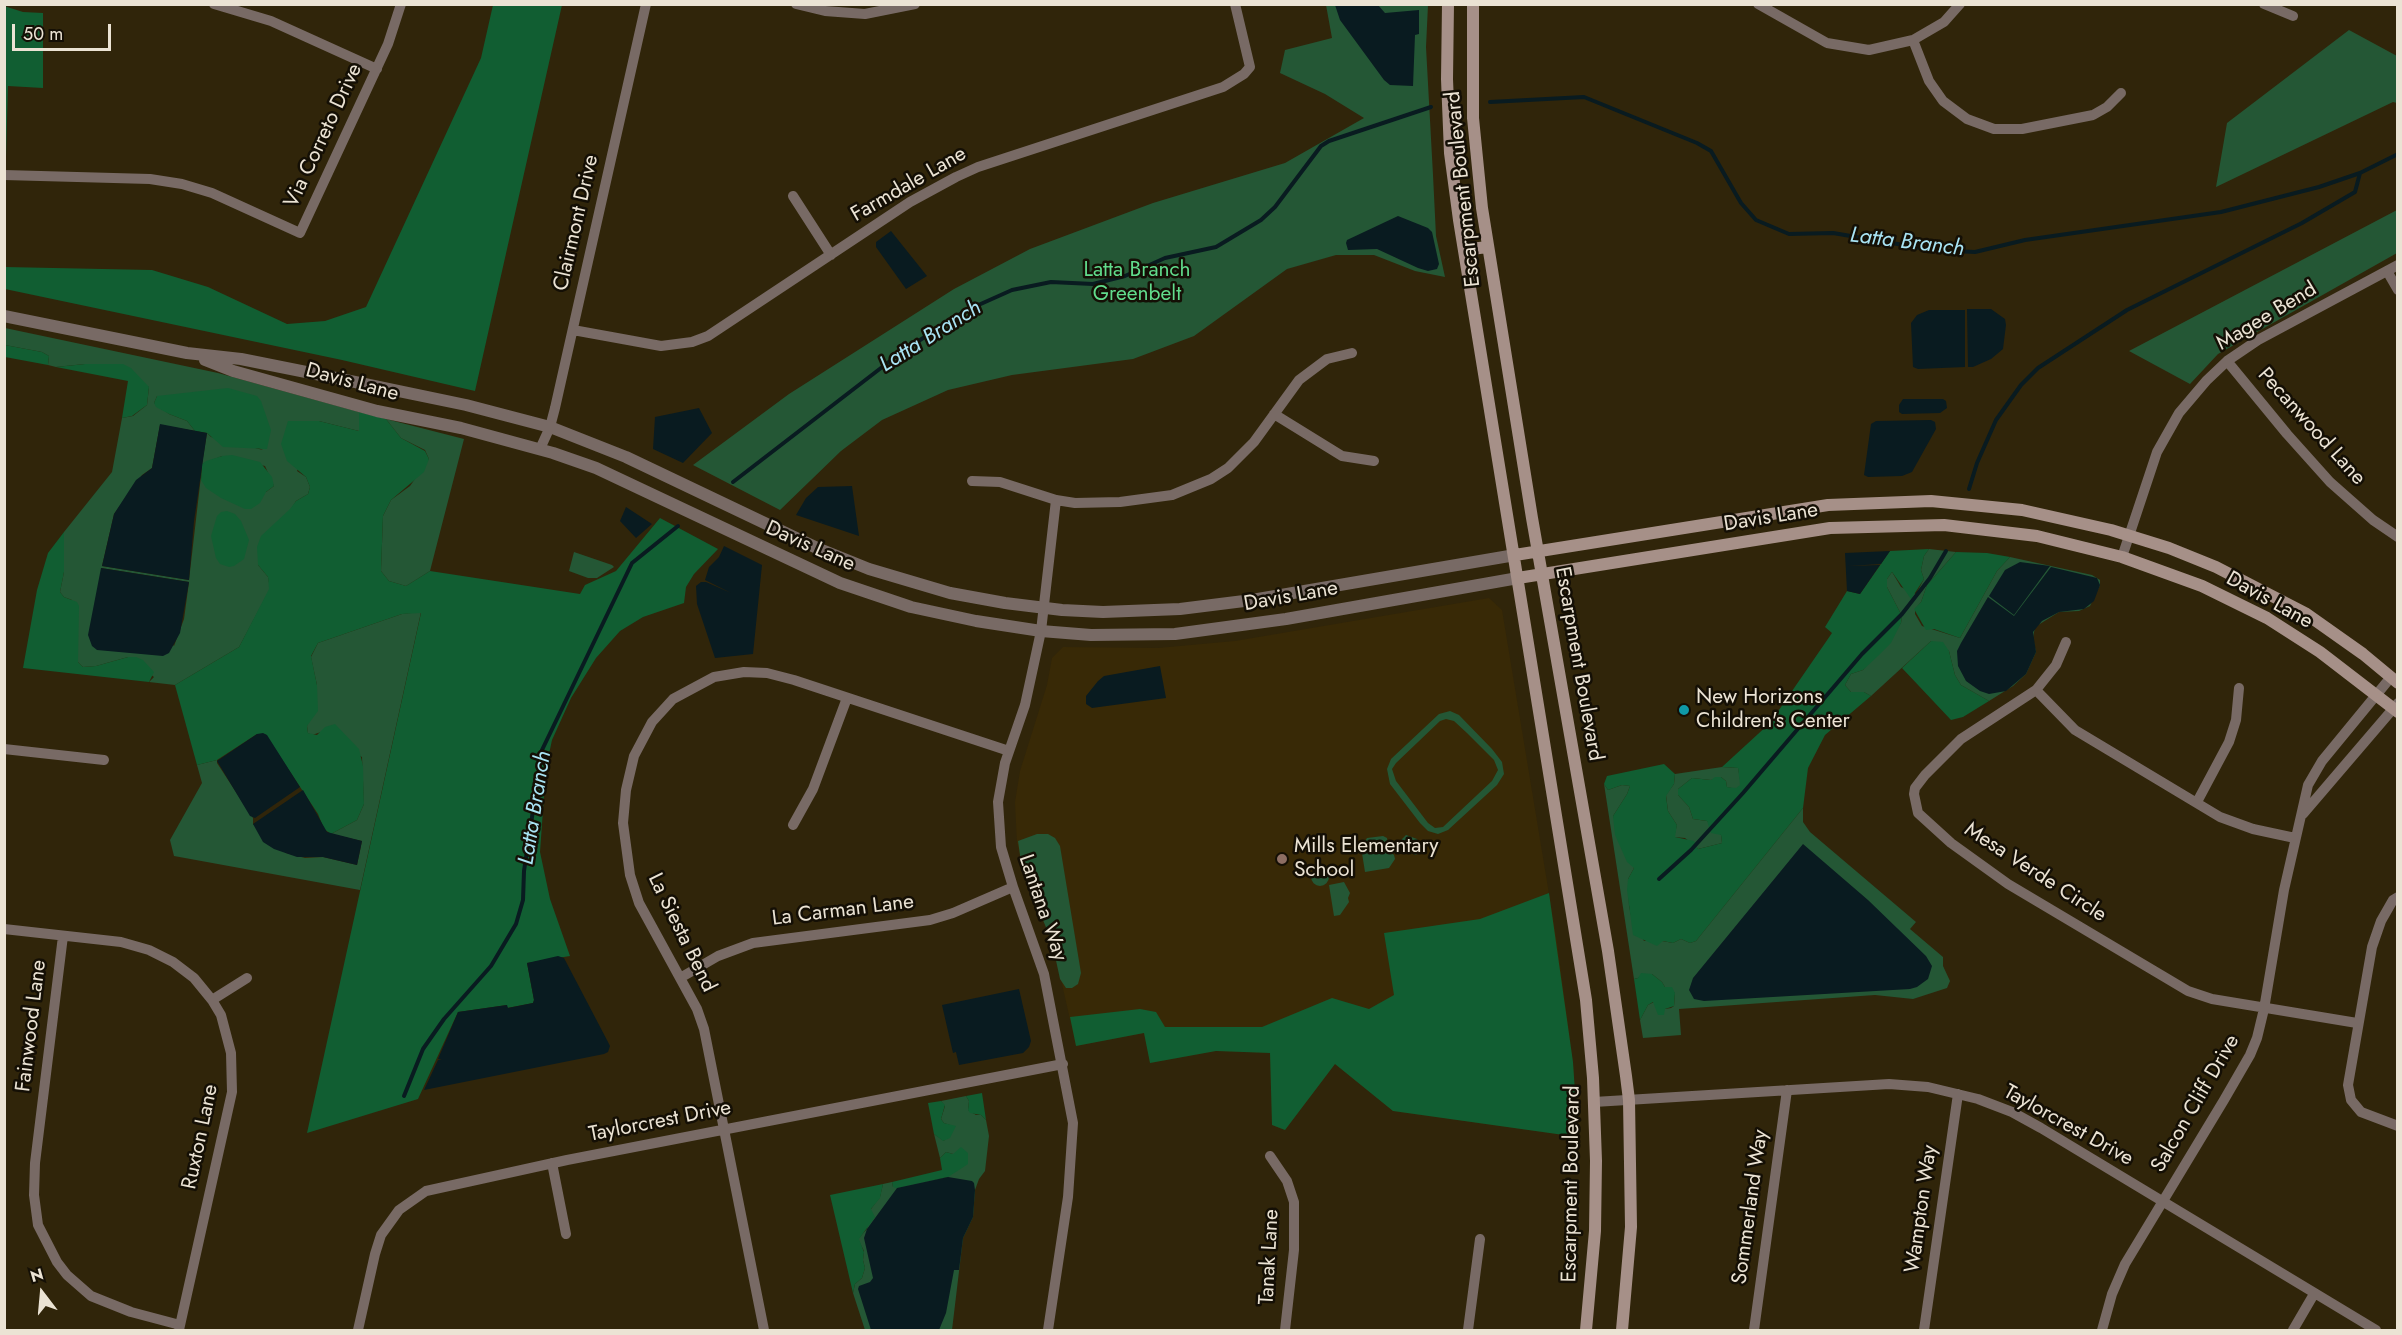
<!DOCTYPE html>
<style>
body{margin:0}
#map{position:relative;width:2402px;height:1335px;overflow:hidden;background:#30250a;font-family:Jost,sans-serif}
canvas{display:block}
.frame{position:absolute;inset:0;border:6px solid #ebe3d4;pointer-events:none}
.north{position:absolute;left:12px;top:1263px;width:60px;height:60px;-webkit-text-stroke:4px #140f05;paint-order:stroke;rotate:344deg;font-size:16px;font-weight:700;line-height:24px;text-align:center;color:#ebe3d4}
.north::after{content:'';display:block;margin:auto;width:21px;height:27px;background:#ebe3d4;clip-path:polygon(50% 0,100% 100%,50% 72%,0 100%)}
.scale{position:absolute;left:12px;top:24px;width:99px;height:27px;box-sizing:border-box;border:3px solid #ebe3d4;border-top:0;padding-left:8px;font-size:18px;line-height:21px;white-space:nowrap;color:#ebe3d4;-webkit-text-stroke:4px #140f05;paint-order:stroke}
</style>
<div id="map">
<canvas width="2402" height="1335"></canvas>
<div class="frame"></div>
<div class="north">N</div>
<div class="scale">50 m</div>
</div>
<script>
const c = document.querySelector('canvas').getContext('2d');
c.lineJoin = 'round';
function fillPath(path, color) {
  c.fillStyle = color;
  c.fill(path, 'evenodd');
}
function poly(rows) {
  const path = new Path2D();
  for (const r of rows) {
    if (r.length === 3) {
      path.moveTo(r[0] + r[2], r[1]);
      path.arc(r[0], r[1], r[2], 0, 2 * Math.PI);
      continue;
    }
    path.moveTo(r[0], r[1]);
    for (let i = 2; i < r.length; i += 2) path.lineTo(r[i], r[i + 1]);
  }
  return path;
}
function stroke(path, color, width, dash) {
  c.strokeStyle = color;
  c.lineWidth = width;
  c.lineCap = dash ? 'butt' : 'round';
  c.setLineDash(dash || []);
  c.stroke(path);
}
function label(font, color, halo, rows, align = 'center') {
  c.font = font + ' Jost,sans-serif';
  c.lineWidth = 5;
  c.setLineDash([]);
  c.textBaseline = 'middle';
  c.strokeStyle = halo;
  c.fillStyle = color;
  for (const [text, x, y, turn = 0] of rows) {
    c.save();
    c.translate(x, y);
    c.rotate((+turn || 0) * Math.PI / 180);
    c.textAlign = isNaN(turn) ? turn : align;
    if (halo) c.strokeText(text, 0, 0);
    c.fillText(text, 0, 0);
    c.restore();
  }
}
fillPath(poly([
 [1489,598,1502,610,1557,942,1573,1062,1578,1137,1393,1111,1335,1064,1285,1130,1272,1125,1270,1053,1216,1051,1150,1063,1144,1033,1076,1046,1053,944,1025,875,1017,843,1015,802,1020,771,1047,685,1052,658,1063,647,1158,648,1235,641]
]), '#382906');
fillPath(poly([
 [1326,5,1428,5,1426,47,1433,175,1436,236,1445,277,1415,271,1374,255,1336,255,1287,269,1194,336,1133,359,1012,375,948,390,882,420,841,451,780,510,693,465,789,394,954,289,1030,249,1153,203,1285,163,1364,118,1325,94,1280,73,1285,50,1332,38],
 [2349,30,2397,56,2397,103,2393,102,2216,187,2227,123],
 [2397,210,2397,253,2218,354,2190,384,2129,351],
 [5,328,218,373,359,412,359,431,319,421,297,471,306,477,310,487,308,494,296,501,258,565,268,577,270,589,239,647,175,685,149,682,154,677,128,657,96,666,83,667,78,662,72,600,64,597,60,592,64,572,64,532,112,472,122,418,133,416,147,405,149,387,85,364,56,367,48,365,49,356,42,352,5,345],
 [157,396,263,450,211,437,207,433,202,464,222,456,265,466,274,486,266,492,201,480,201,476,189,580,102,566,114,514,142,475,152,468,160,425,195,431,187,421,169,414,154,403],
 [101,568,189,582,184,619,174,646],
 [386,419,464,439,430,571,406,586,389,581,381,571,383,516,391,500,410,486,429,459,425,450,401,438],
 [1929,549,1956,552,1927,585,1921,602,1915,609,1915,614,1922,626,1960,638,1997,571,2010,557,2092,575,2100,580,2100,585,2090,606,2079,611,2059,612,2035,627,2033,638,2036,652,2026,674,2013,686,1989,701,1961,685,1955,675,1949,651,1931,641,1871,696,1864,692,1851,692,1845,685,1851,674,1863,670,1901,623,1902,616,1887,587,1887,579,1892,572,1901,587,1916,594,1924,579,1921,570,1924,556],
 [574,552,612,565,614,567,597,578,588,578,569,571],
 [421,612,360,890,174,856,170,840,202,783,197,765,217,760,217,763,253,818,253,824,286,853,305,858,323,857,357,865,362,841,331,834,357,820,364,804,362,757,321,732,312,735,308,733,307,726,317,685,311,657,318,643,402,614],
 [1450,711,1459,715,1492,749,1502,762,1504,774,1497,785,1448,830,1438,834,1428,831,1420,823,1390,784,1387,769,1391,759,1439,714],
 [1446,719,1454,721,1467,733,1494,760,1498,770,1492,781,1443,827,1435,828,1428,823,1396,781,1392,769,1396,763,1440,721],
 [1722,767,1738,768,1741,785,1736,789,1727,787,1726,781,1721,777,1711,780,1692,778,1678,789,1678,795,1689,807,1693,819,1707,821,1721,835,1722,843,1698,849,1685,838,1674,837,1677,825,1668,811,1666,795,1674,784,1675,774],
 [1604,784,1608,790,1622,785,1630,786,1627,794,1613,816,1634,868,1628,879,1629,906,1632,920,1644,941,1662,941,1673,943,1681,939,1690,943,1696,941,1803,808,1803,822,1810,832,1916,922,1910,929,1943,957,1943,966,1950,981,1947,988,1913,999,1875,995,1679,1009,1681,1035,1643,1038,1640,1020,1648,1005,1654,1002,1665,1009,1671,1008,1674,1006,1675,993,1665,987,1662,982,1652,974,1634,979],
 [1037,834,1048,834,1055,838,1060,846,1081,973,1078,984,1072,988,1066,988,1060,979,1052,942,1022,869,1018,841],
 [1406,835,1417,839,1422,847,1416,855,1404,851,1399,842],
 [1383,836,1387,838,1389,851,1394,855,1395,859,1389,868,1365,872,1361,847,1367,838],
 [1320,877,9],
 [1344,882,1350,893,1348,898,1349,902,1340,915,1334,916,1329,885],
 [966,1096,969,1101,968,1110,976,1115,981,1115,986,1120,989,1136,985,1171,979,1179,975,1190,973,1217,963,1238,952,1330,865,1330,853,1293,855,1284,862,1278,865,1268,863,1260,864,1251,858,1239,867,1229,871,1209,880,1197,883,1184,892,1182,893,1187,948,1177,953,1154,946,1152,940,1158,934,1134,944,1141,950,1125,944,1123,941,1119,945,1106,941,1101]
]), '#245735');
fillPath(poly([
 [493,5,562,5,475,391,342,360,5,289,5,267,152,270,208,287,287,324,325,321,366,307,481,58],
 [4,6,23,12,43,13,43,88,8,86,6,157],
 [5,345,42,352,49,356,48,365,5,357],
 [85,364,123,364,131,368,149,387,147,405,132,416,122,418,128,381,56,367],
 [228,388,257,396,261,401,271,430,267,449,223,447,207,433,195,431,187,421,169,414,156,407,154,403,157,396],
 [359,412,386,419,401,438,425,451,429,459,424,472,391,500,383,516,381,571,389,581,406,586,430,571,580,594,585,585,616,571,660,518,718,549,694,574,686,587,684,603,643,617,620,631,596,658,571,698,552,740,546,768,540,852,550,899,570,956,527,963,534,1000,533,1003,507,1008,507,1005,458,1012,418,1099,307,1133,421,613,402,614,318,643,311,656,317,685,318,711,307,726,308,733,317,735,325,727,335,724,359,749,363,766,364,804,357,820,331,834,324,829,318,814,265,734,257,734,217,760,197,765,175,685,239,647,269,589,268,577,258,565,257,547,261,536,290,509,296,501,308,494,310,487,306,477,287,461,281,444,288,421,319,421,359,431],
 [232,455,260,462,272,477,274,486,266,492,260,503,251,509,245,509,221,498,206,488,201,480,202,464,206,461,222,456],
 [227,511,235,514,241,521,249,540,244,559,234,566,229,567,220,564,216,558,211,536,217,516,221,512],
 [64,532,64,572,60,592,64,597,77,602,79,606,78,662,83,667,96,666,128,657,136,657,143,660,154,672,149,682,23,668,37,590,48,553],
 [1929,549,1924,556,1921,570,1924,579,1911,599,1892,572,1887,579,1887,587,1902,616,1901,623,1891,643,1878,656,1863,670,1851,674,1845,685,1851,692,1864,692,1871,696,1825,735,1808,768,1803,808,1696,941,1690,943,1681,939,1673,943,1663,941,1657,946,1633,935,1627,890,1628,879,1634,868,1627,862,1615,835,1613,816,1627,794,1630,786,1622,785,1608,790,1604,784,1607,776,1664,764,1675,774,1674,784,1666,796,1668,811,1677,825,1675,837,1694,841,1698,849,1722,843,1721,835,1711,833,1707,821,1693,819,1689,807,1678,795,1678,789,1692,778,1711,780,1715,777,1721,777,1726,781,1727,787,1736,788,1740,785,1738,768,1722,767,1770,723,1832,633,1825,627,1847,591,1860,594,1890,551],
 [1956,552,1987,553,2010,557,1997,571,1960,638,1934,629,1926,630,1914,609,1921,602,1927,585],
 [1931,641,1943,642,1949,651,1955,675,1961,685,1989,701,1963,717,1951,720,1902,668],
 [1549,893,1573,1062,1578,1137,1393,1111,1335,1064,1285,1130,1272,1125,1270,1053,1216,1051,1150,1063,1144,1033,1076,1046,1070,1017,1140,1009,1156,1012,1165,1027,1262,1027,1332,998,1369,1009,1394,995,1384,933,1480,919],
 [1641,973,1652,974,1662,982,1665,987,1672,987,1675,993,1674,1006,1665,1009,1664,1015,1658,1015,1653,1002,1648,1005,1640,1020,1634,979,1638,978],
 [982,1093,986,1120,981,1115,970,1113,968,1110,969,1101,966,1096],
 [941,1101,945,1105,941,1119,944,1123,956,1126,950,1138,943,1141,934,1134,928,1103],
 [961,1147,968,1153,968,1164,959,1170,948,1177,897,1188,893,1187,892,1182,942,1170,940,1158,946,1152,953,1154],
 [883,1184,880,1198,871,1209,875,1217,859,1239,864,1252,863,1260,865,1268,862,1278,855,1284,853,1293,830,1195]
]), '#115e32');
fillPath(poly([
 [1335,5,1378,5,1385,13,1419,10,1419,34,1415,35,1413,86,1390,85,1384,80,1340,20],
 [1398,216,1428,228,1432,232,1439,264,1437,269,1428,271,1418,268,1377,249,1348,250,1346,243,1347,240],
 [891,231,927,276,906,289,876,247,876,242],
 [1967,309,1991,309,2005,319,2006,325,2003,349,1991,359,1973,367,1968,367],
 [1929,310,1965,310,1965,367,1918,369,1913,367,1911,323,1917,315],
 [1903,399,1943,399,1946,401,1947,408,1940,413,1902,414,1899,412,1899,405],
 [699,408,712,433,683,463,653,449,655,417],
 [1931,420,1935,422,1936,429,1912,472,1902,476,1868,477,1864,475,1871,424,1876,421],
 [160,424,207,433,194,521,189,580,102,566,114,514,136,480,152,468],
 [852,486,859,536,796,515,806,498,818,487],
 [626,507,652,524,636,538,620,521],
 [724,546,762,565,753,654,715,658,697,604,696,586,701,582,706,582,731,593,705,580,709,567,719,557],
 [1890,551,1881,564,1847,566,1880,565,1860,594,1847,591,1845,553],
 [2020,562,2050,566,2014,615,1989,596,2005,570],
 [2051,567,2097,578,2100,585,2094,601,2084,609,2059,612,2042,621,2033,632,2036,652,2026,674,2006,691,1989,694,1980,691,1966,681,1958,666,1957,651,1961,643,1988,597,2014,616],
 [101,568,189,582,180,633,169,653,163,656,97,650,92,646,88,635],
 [1160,666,1166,698,1092,708,1086,704,1086,696,1098,681,1104,676],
 [263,733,267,735,300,787,255,818,250,816,217,761,257,734],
 [303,790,327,832,362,841,357,865,323,857,297,857,274,849,263,842,253,824],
 [1803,844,1868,900,1926,956,1932,966,1928,979,1917,987,1910,989,1704,1001,1694,999,1689,990,1693,978],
 [558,956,564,958,608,1042,610,1046,608,1052,604,1054,424,1090,438,1060,442,1059,438,1059,458,1012,507,1005,508,1008,533,1003,534,1000,527,963],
 [1019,989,1031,1041,1029,1047,1023,1053,959,1065,956,1052,953,1053,942,1005],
 [948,1177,972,1181,974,1183,975,1190,973,1217,963,1238,959,1270,954,1270,946,1313,939,1330,871,1330,858,1289,859,1286,870,1282,873,1278,864,1238,867,1229,897,1188]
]), '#091b20');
stroke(poly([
 [1490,102,1584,97,1697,143,1711,151,1741,203,1756,220,1789,234,1833,233,1933,250,1975,252,2025,240,2221,212,2319,187,2360,173,2398,154],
 [733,482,903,351,965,311,1012,290,1051,282,1093,284,1125,276,1165,258,1216,247,1261,220,1275,207,1321,146,1329,141,1431,107],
 [1969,489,1977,463,1996,420,2021,385,2038,368,2127,310,2302,223,2355,192,2360,173],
 [1659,879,1691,850,1743,793,1862,654,1902,614,1930,578,1946,551],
 [404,1096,423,1049,444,1019,491,966,516,924,523,900,524,871,542,750,632,563,678,526]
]), '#091b20', 4);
stroke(poly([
 [214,4,271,21,377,69],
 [796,4,825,11,865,14,915,4],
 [1758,4,1827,43,1869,50,1913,40,1944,22,1960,4],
 [2264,4,2293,16],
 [1913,40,1929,81,1943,101,1967,119,1994,129,2022,129,2093,115,2107,107,2121,93],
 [4,175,150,179,182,184,212,193,300,233,388,44,401,4],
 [793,196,831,255],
 [2387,271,2398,290],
 [573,330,661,346,692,342,708,336,910,202,956,177,978,167,1223,87,1244,74,1250,67,1235,4],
 [2227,361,2287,434,2330,482,2373,520,2398,537],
 [1274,414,1342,456,1374,461],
 [540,449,550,427,555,408,646,4],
 [972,481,1000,482,1056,500,1075,503,1120,502,1172,495,1211,479,1228,468,1254,442,1299,380,1327,359,1352,353],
 [2122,557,2157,452,2179,413,2207,380,2227,361,2258,340,2398,265],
 [2066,642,2056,665,2036,690,1961,739,1925,775,1915,788,1914,794,1918,813,1951,843,2008,884,2188,991,2212,999,2357,1023],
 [2036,690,2075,730,2220,817,2253,829,2295,838],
 [4,749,104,760],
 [2197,802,2229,742,2236,720,2239,688],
 [2303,814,2398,703],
 [793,825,813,789,847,698],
 [2398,897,2393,900,2381,921,2372,947,2348,1085,2351,1100,2361,1112,2398,1126],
 [4,929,121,942,149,950,173,962,194,978,212,1000,221,1015,231,1053,232,1092,179,1330],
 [63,936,35,1163,34,1195,38,1225,57,1262,67,1275,91,1296,131,1312,180,1325],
 [680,978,718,956,753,943,930,920,953,913,1013,887],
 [212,1000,247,978],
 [1594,1102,1889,1084,1928,1087,1978,1099,2012,1112,2041,1128,2376,1330],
 [1270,1156,1287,1181,1294,1202,1294,1250,1285,1330],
 [552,1163,566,1234],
 [358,1330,375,1254,381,1235,399,1210,426,1191,567,1160,1063,1064],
 [764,1330,704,1029,697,1009,639,903,630,875,623,823,626,790,634,756,652,722,673,699,714,677,744,672,767,673,794,680,1009,751],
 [1048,1330,1068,1197,1073,1123,1044,974,1013,887,1001,847,998,802,1005,763,1025,705,1041,631,1056,500],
 [1468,1330,1480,1239],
 [1754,1330,1787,1090],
 [1924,1330,1958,1094],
 [2102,1330,2112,1294,2125,1264,2224,1100,2250,1055,2257,1038,2264,1009,2284,890,2308,785,2322,761,2391,677],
 [2293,1330,2314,1294]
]), '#786a65', 10);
stroke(poly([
 [4,316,187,353,241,359,331,377,466,405,550,427,626,457,817,548,869,569,950,593,1005,603,1062,610,1103,612,1180,609,1252,600,1515,555],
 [205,360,233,371,377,411,461,428,553,453,596,468,840,583,911,607,976,621,1041,631,1091,635,1175,634,1286,619,1518,578]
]), '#786a65', 12);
stroke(poly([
 [1448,4,1447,79,1450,153,1459,220,1586,1000,1593,1078,1596,1161,1595,1231,1586,1330],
 [1473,4,1473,118,1482,208,1532,518,1608,951,1626,1076,1629,1100,1631,1227,1622,1330],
 [1464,250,1487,247],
 [1515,555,1828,505,1931,501,2022,510,2111,530,2169,548,2216,567,2305,613,2363,654,2398,683],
 [1518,578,1830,528,1944,525,2037,536,2122,557,2202,586,2267,618,2320,652,2398,712]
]), '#a69088', 12);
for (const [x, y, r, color] of [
 [1684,710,6,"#0f9aa8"],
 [1282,859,6,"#8d6e63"]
]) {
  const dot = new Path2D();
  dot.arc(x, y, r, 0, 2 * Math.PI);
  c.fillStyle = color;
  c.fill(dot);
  stroke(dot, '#140f05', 2);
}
label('21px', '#ebe3d4', '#140f05', [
 ["Via Correto Drive",324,136,-65],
 ["Farmdale Lane",909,185,-30],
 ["Escarpment Boulevard",1464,189,-96],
 ["Clairmont Drive",577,223,-77],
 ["Magee Bend",2267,317,-31],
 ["Davis Lane",352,383,15],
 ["Pecanwood Lane",2311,427,48],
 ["Davis Lane",1771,518,-9],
 ["Davis Lane",810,547,24],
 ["Davis Lane",1291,597,-10],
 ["Davis Lane",2269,601,29],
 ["Escarpment Boulevard",1578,664,80],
 ["Mesa Verde Circle",2035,873,33],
 ["Lantana Way",1042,908,71],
 ["La Carman Lane",843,911,-7],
 ["La Siesta Bend",681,933,64],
 ["Fainwood Lane",32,1026,-83],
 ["Salcon Cliff Drive",2196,1104,-60],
 ["Taylorcrest Drive",660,1122,-11],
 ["Taylorcrest Drive",2068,1126,29],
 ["Ruxton Lane",201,1137,-78],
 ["Escarpment Boulevard",1572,1184,-89],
 ["Sommerland Way",1751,1207,-82],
 ["Wampton Way",1922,1209,-82],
 ["Tanak Lane",1270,1257,-87]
]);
label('21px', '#61dc8c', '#140f05', [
 ["Latta Branch",1137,271],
 ["Greenbelt",1137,295]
]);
label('21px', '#ebe3d4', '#140f05', [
 ["New Horizons",1696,698],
 ["Children's Center",1696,722],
 ["Mills Elementary",1294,847],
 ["School",1294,871]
], 'left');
label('italic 22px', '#a9e4f4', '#140f05', [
 ["Latta Branch",1907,243,7],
 ["Latta Branch",931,337,-32],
 ["Latta Branch",536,808,-81]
]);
</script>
